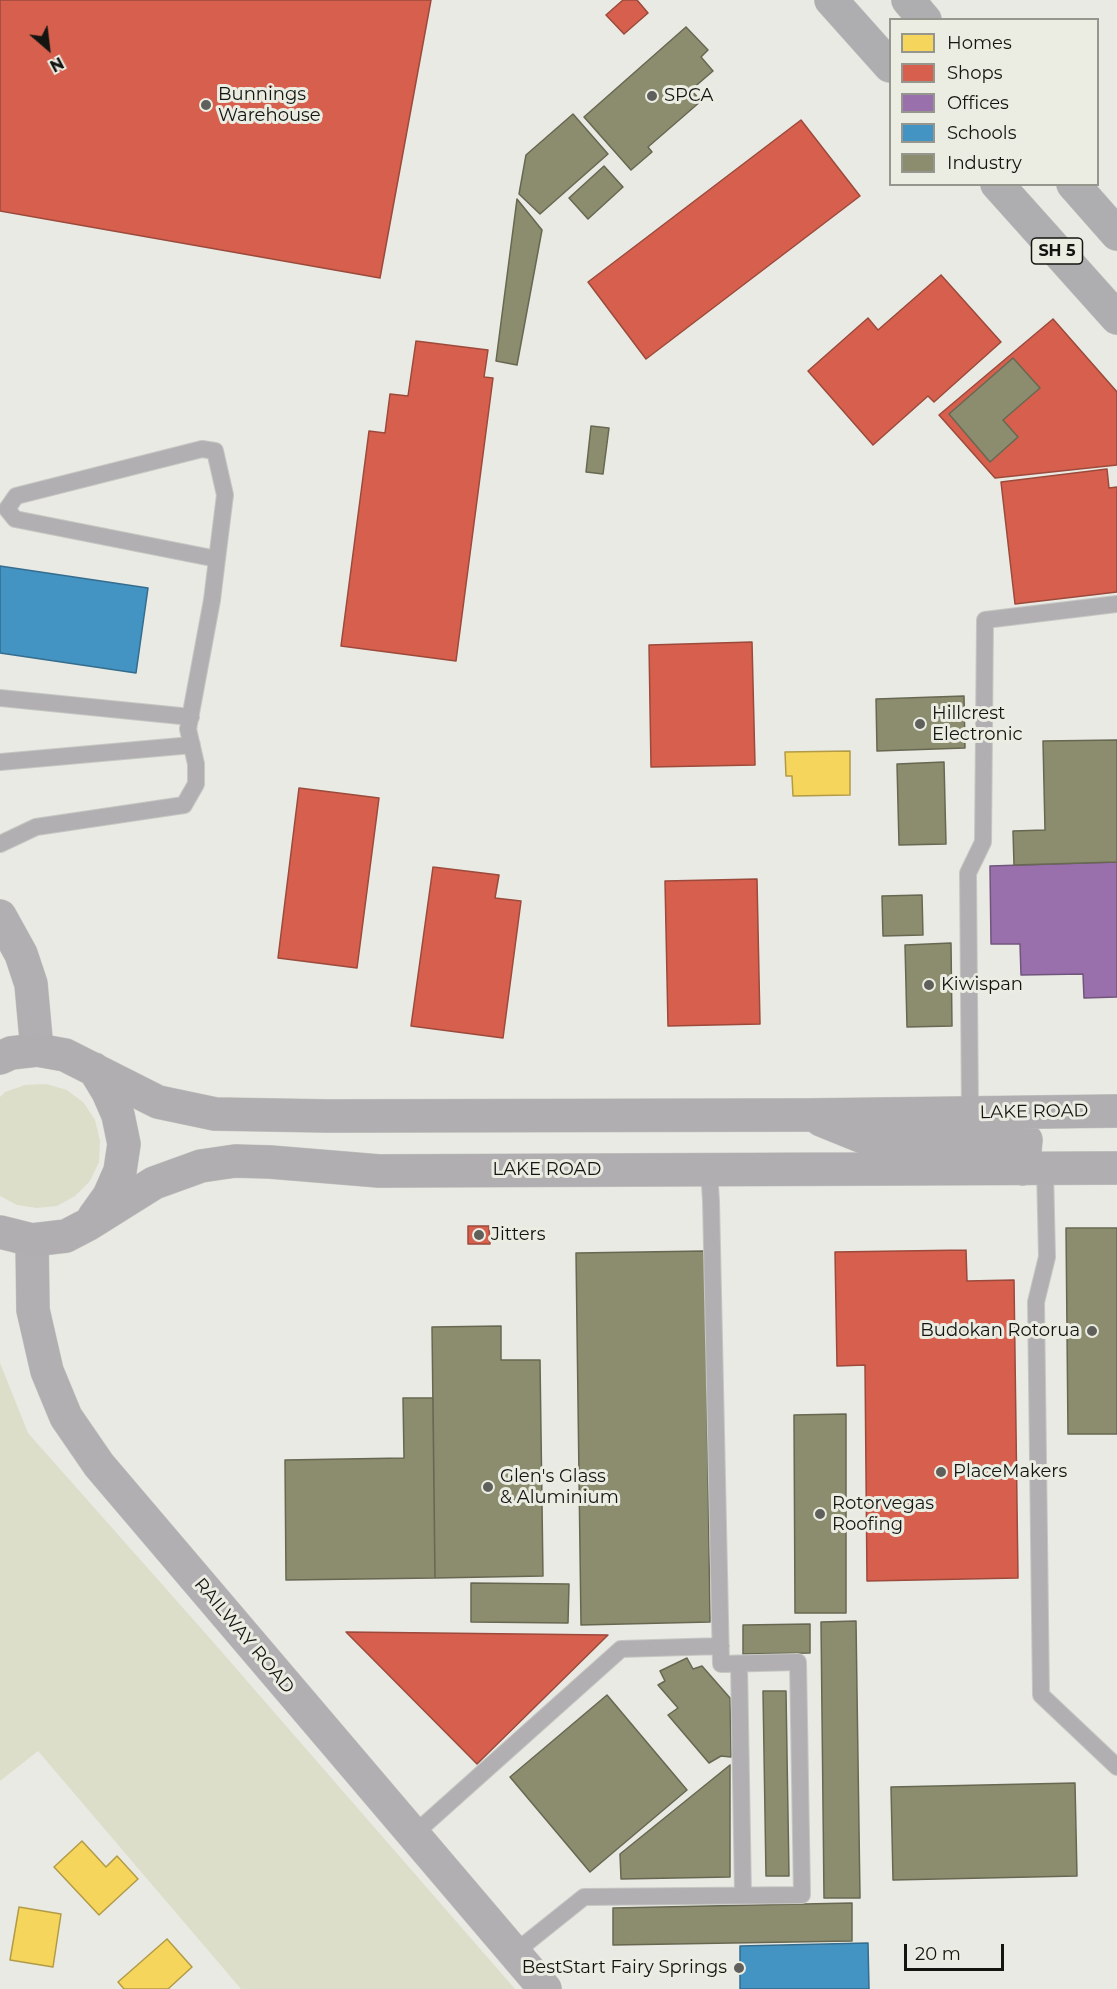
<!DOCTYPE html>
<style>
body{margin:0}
#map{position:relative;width:1117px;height:1989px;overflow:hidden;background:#e9eae4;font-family:Montserrat,sans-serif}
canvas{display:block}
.legend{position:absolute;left:889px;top:18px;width:210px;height:168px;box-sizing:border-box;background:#ebece2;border:2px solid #95968e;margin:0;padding:8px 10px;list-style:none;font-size:18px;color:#141511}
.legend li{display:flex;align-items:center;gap:12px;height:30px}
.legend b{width:30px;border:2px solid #95968e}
.north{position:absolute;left:18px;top:18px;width:60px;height:60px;-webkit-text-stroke:4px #ebece2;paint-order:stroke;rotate:152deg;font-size:16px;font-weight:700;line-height:24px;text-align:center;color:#141511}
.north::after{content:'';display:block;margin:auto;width:21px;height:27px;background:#141511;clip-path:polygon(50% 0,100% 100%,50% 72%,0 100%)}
.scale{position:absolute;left:904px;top:1944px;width:100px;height:27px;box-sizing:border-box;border:3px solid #141511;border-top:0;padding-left:8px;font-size:18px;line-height:21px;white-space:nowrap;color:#141511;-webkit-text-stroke:4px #ebece2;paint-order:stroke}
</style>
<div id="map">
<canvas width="1117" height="1989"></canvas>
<ul class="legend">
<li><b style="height:16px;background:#f6d55c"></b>Homes</li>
<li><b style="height:16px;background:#d6604d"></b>Shops</li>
<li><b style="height:16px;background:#9970ab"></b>Offices</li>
<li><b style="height:16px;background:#4393c3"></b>Schools</li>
<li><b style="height:16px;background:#8c8c6e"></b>Industry</li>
</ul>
<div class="north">N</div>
<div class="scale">20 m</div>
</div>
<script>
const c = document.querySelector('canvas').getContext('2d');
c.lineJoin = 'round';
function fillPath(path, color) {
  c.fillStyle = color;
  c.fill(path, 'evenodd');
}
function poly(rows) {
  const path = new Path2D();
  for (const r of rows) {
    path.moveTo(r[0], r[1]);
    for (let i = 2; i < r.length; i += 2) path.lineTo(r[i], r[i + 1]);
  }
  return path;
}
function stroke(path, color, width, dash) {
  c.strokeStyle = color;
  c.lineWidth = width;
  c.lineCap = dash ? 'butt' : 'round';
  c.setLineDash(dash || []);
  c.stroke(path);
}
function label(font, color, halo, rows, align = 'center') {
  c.font = font + ' Montserrat,sans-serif';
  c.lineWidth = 6;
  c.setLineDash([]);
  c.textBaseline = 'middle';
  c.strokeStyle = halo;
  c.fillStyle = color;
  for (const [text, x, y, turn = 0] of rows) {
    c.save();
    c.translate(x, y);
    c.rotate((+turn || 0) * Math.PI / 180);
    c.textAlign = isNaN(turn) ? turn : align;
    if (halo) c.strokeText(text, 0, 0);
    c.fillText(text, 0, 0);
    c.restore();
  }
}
fillPath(poly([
 [46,1084,67,1090,84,1103,95,1120,100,1141,99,1162,90,1181,75,1196,57,1206,37,1208,17,1205,0,1196,0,1097,5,1092,25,1085],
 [0,1363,28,1433,207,1635,515,1989,241,1989,38,1751,0,1781]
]), '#dddec9');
const homes = poly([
 [850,751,850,795,793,796,792,776,786,776,785,752,850,751],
 [82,1841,106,1867,117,1856,138,1879,99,1915,54,1867,82,1841],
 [19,1907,61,1914,53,1967,10,1960,19,1907],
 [167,1939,192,1967,168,1989,124,1989,118,1982,167,1939]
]);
fillPath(homes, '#f6d55c');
stroke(homes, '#b29b46', 1.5);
const shops = poly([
 [0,0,431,0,380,278,0,211,0,0],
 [623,0,637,0,648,13,624,34,606,15,623,0],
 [801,120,860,196,646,359,588,282,801,120],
 [941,275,1001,342,934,402,928,396,873,445,808,371,868,318,878,330,941,275],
 [1053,319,1117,392,1117,465,995,478,939,415,1053,319],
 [416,341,488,350,484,377,493,378,456,661,341,646,369,431,385,433,390,394,408,396,416,341],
 [1107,469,1109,488,1117,487,1117,592,1015,604,1001,482,1107,469],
 [752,642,755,765,651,767,649,645,752,642],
 [299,788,379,798,357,968,278,958,299,788],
 [433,867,499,875,495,898,521,901,503,1038,411,1026,433,867],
 [757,879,760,1024,668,1026,665,881,757,879],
 [468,1226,489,1226,490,1244,468,1244,468,1226],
 [966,1250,967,1281,1014,1280,1018,1578,867,1581,865,1365,837,1366,835,1252,966,1250],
 [346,1632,608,1635,477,1764,346,1632]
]);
fillPath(shops, '#d6604d');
stroke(shops, '#9c4a3b', 1.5);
const offices = poly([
 [1117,862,1117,997,1084,998,1083,974,1021,975,1020,944,991,944,990,866,1117,862]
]);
fillPath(offices, '#9970ab');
stroke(offices, '#71557d', 1.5);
const schools = poly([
 [0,566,148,588,136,673,0,653,0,566],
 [868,1943,869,1989,740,1989,740,1946,868,1943]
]);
fillPath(schools, '#4393c3');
stroke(schools, '#356d8e', 1.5);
const industry = poly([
 [686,27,708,50,701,57,713,71,691,90,701,101,648,147,652,152,631,170,584,117,686,27],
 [573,114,608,154,540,214,519,194,526,155,573,114],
 [604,166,623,187,588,219,569,198,604,166],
 [517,199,542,230,517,365,496,361,517,199],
 [1013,358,1040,388,1003,420,1018,437,990,462,949,414,1013,358],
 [591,426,609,428,603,474,586,472,591,426],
 [964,696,965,748,877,751,876,699,964,696],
 [1117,740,1117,862,1014,865,1013,831,1045,830,1043,741,1117,740],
 [944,762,946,844,899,845,897,764,944,762],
 [922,895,923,935,883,936,882,896,922,895],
 [951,943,952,1026,907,1027,905,945,951,943],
 [1066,1228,1117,1228,1117,1434,1068,1434,1066,1228],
 [705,1251,710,1622,581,1625,576,1253,705,1251],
 [501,1326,501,1360,540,1360,543,1576,435,1578,432,1327,501,1326],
 [403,1398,433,1398,435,1578,286,1580,285,1460,404,1458,403,1398],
 [846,1414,846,1613,795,1613,794,1415,846,1414],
 [471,1583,569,1584,568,1623,471,1622,471,1583],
 [856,1621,860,1898,824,1898,821,1622,856,1621],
 [810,1624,810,1653,743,1654,743,1625,810,1624],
 [687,1658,693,1669,702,1666,730,1698,731,1757,721,1756,709,1763,668,1715,678,1708,658,1685,665,1681,660,1671,687,1658],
 [763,1691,786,1691,789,1876,766,1876,763,1691],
 [607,1695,687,1790,590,1872,510,1777,607,1695],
 [730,1765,730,1877,621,1879,620,1854,730,1765],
 [1075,1783,1077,1876,893,1880,891,1787,1075,1783],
 [852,1903,852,1941,613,1945,613,1908,852,1903]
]);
fillPath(industry, '#8c8c6e');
stroke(industry, '#686852', 1.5);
const lane = poly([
 [0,698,191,717],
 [0,762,192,745],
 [0,844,36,827,184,805,196,784,196,764,188,729,212,600,217,559,225,495,215,451,202,449,16,496,7,509,15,519,217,559],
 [970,1112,968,873,983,842,985,620,1117,604],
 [1045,1169,1047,1257,1036,1302,1041,1695,1117,1767],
 [739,1664,743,1895],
 [413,1835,621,1649,721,1646],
 [514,1953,584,1897,802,1895,798,1662,721,1664,711,1201,709,1170]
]);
const street = poly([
 [0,916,21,954,31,984,37,1050],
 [32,1240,33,1310,47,1371,66,1417,99,1465,545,1989]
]);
const secondary = poly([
 [0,1058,11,1053,37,1050,65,1055,158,1102,215,1114,328,1116,808,1115,1117,1111],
 [94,1069,108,1092,118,1115,124,1144,120,1171,109,1196,94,1217],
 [821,1120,863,1137,1026,1140,1023,1169],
 [0,1232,32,1240,66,1236,87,1225,154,1183,201,1166,235,1161,270,1162,379,1171,1117,1168]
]);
const highway = poly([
 [831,0,890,66],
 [908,0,925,20],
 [997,184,1117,318],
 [1073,184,1117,234]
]);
stroke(lane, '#c6c7c3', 18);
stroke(street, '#c6c7c3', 34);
stroke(secondary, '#c6c7c3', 34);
stroke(highway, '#c6c7c3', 34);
stroke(lane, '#b2afb3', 16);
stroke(street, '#b2afb3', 33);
stroke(secondary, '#b1aeb1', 33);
stroke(highway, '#aeadaf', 33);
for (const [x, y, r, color] of [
 [652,96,6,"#5f605b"],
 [206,105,6,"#5f605b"],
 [920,724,6,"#5f605b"],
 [929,985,6,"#5f605b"],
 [479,1235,6,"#5f605b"],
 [1092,1331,6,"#5f605b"],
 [941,1472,6,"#5f605b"],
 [488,1487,6,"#5f605b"],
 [820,1514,6,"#5f605b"],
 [739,1968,6,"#5f605b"]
]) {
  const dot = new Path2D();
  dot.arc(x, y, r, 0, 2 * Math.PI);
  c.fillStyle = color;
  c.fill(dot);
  stroke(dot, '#ebece2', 2);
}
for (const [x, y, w] of [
 [1057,251,51]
]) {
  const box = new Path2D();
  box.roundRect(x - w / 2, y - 13, w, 26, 4.5);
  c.fillStyle = '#ebece2';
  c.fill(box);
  stroke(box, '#141511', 1.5);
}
label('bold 16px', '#141511', null, [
 ["SH 5",1057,251]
]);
label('18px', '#141511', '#ebece2', [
 ["Bunnings",218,95],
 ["Warehouse",218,116],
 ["SPCA",664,96],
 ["Hillcrest",932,714],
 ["Electronic",932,735],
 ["Kiwispan",941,985],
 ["Jitters",491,1235],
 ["Budokan Rotorua",1080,1331,"right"],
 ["PlaceMakers",953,1472],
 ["Glen's Glass",500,1477],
 ["& Aluminium",500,1498],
 ["Rotorvegas",832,1504],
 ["Roofing",832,1525],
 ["BestStart Fairy Springs",727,1968,"right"]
], 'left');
label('18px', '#141511', '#ebece2', [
 ["LAKE ROAD",1034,1112,-1],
 ["LAKE ROAD",547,1170],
 ["RAILWAY ROAD",244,1636,50]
]);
</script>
